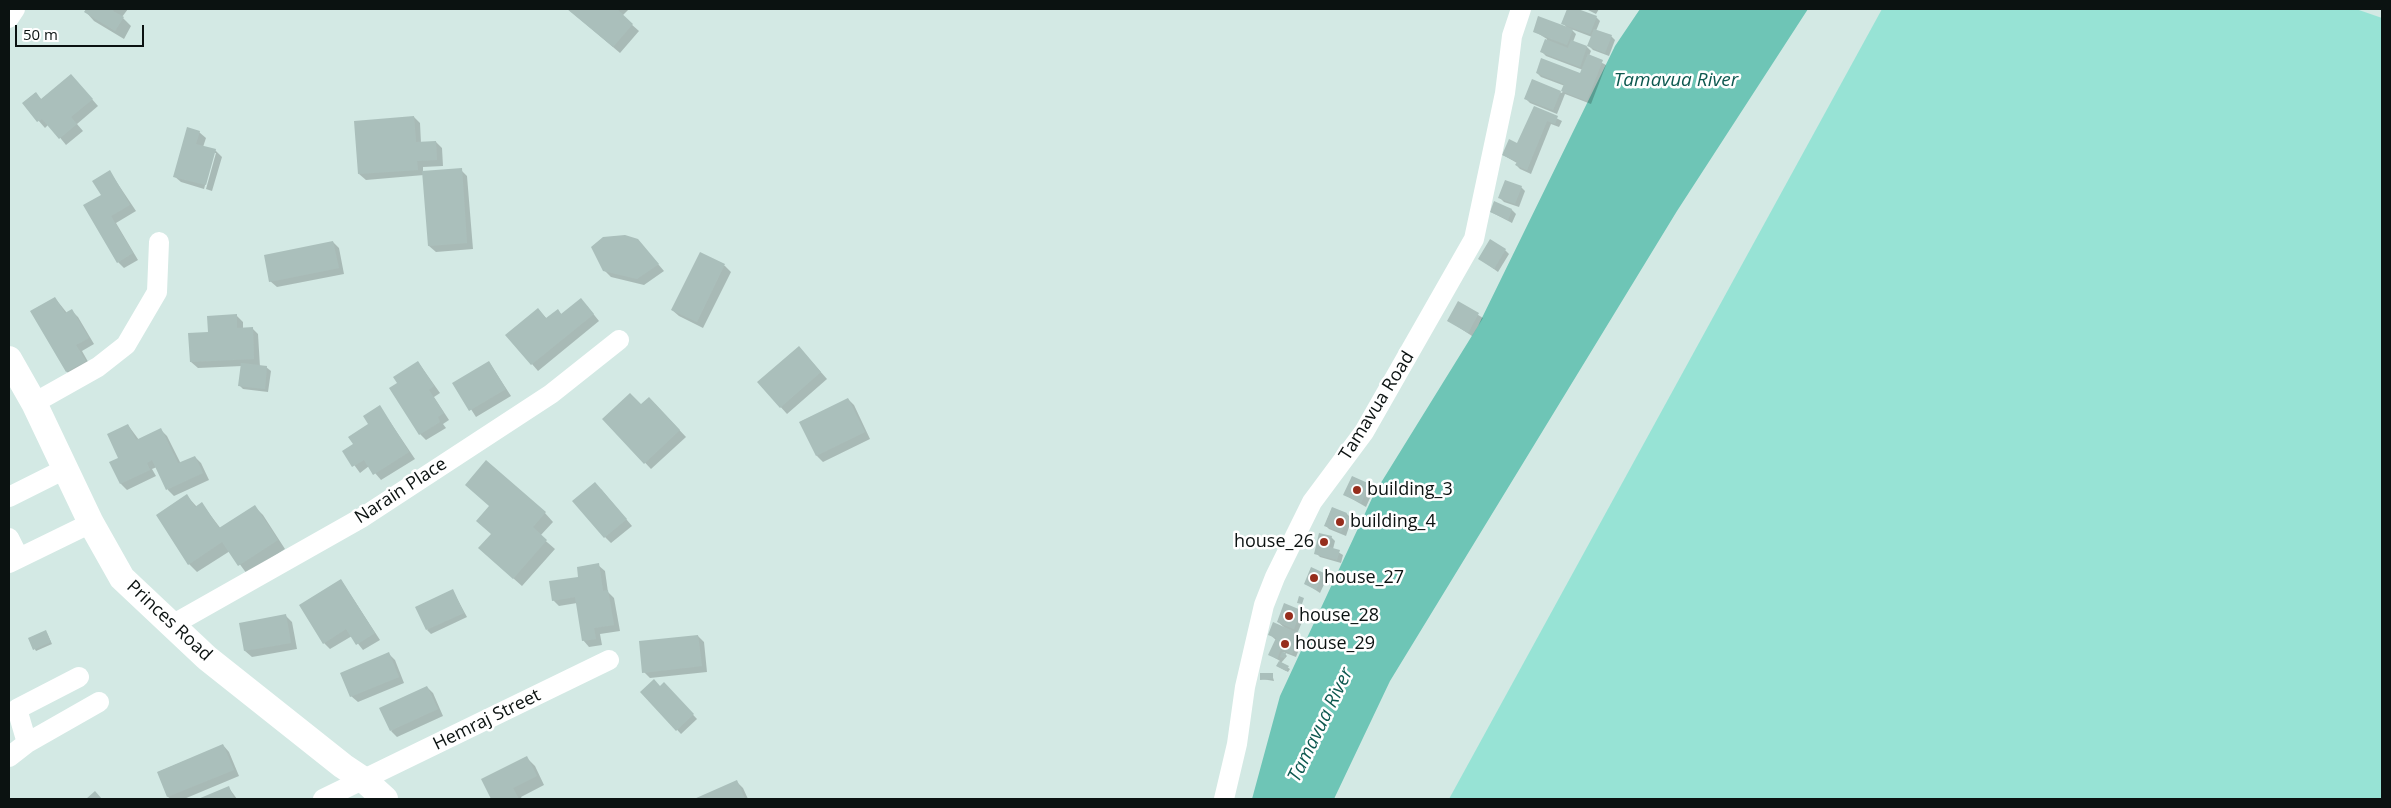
<!DOCTYPE html>
<style>
body{margin:0}
#map{position:relative;width:2391px;height:808px;overflow:hidden;background:#d3e9e4;font-family:"Open Sans",sans-serif}
canvas{display:block}
.frame{position:absolute;inset:0;border:10px solid #0b1211;pointer-events:none}
.scale{position:absolute;left:15px;top:25px;width:129px;height:22px;box-sizing:border-box;border:2px solid #0b1211;border-top:0;padding-left:6px;font-size:15px;line-height:18px;white-space:nowrap;color:#0b1211;-webkit-text-stroke:4px #fff;paint-order:stroke}
</style>
<div id="map">
<canvas width="2391" height="808"></canvas>
<div class="frame"></div>
<div class="scale">50 m</div>
</div>
<script>
const c = document.querySelector('canvas').getContext('2d');
c.lineJoin = 'round';
function fillPath(path, color) {
  c.fillStyle = color;
  c.fill(path, 'evenodd');
}
function poly(rows) {
  const path = new Path2D();
  for (const r of rows) {
    path.moveTo(r[0], r[1]);
    for (let i = 2; i < r.length; i += 2) path.lineTo(r[i], r[i + 1]);
  }
  return path;
}
function stroke(path, color, width, dash) {
  c.strokeStyle = color;
  c.lineWidth = width;
  c.lineCap = dash ? 'butt' : 'round';
  c.setLineDash(dash || []);
  c.stroke(path);
}
function label(font, color, halo, rows, align = 'center') {
  c.font = font + ' "Open Sans",sans-serif';
  c.lineWidth = 5;
  c.setLineDash([]);
  c.textBaseline = 'middle';
  c.strokeStyle = halo;
  c.fillStyle = color;
  for (const [text, x, y, turn = 0] of rows) {
    c.save();
    c.translate(x, y);
    c.rotate((+turn || 0) * Math.PI / 180);
    c.textAlign = isNaN(turn) ? turn : align;
    if (halo) c.strokeText(text, 0, 0);
    c.fillText(text, 0, 0);
    c.restore();
  }
}
fillPath(poly([
 [1882,9,2356,9,2382,18,2382,799,1449,799]
]), '#97e3d5');
fillPath(poly([
 [1640,9,1808,9,1677,211,1390,681,1334,799,1252,799,1280,696,1374,494,1478,326,1615,46]
]), '#6ec5b6');
fillPath(poly([
 [88,9,128,9,122,17,131,26,124,39,94,21,86,12],
 [568,9,629,9,622,16,639,31,620,53],
 [1568,9,1575,9,1596,17,1600,21,1596,31,1611,36,1615,40,1609,56,1593,50,1589,46,1592,37,1571,29,1576,34,1573,42,1587,47,1591,51,1589,56,1606,65,1591,104,1565,94,1557,114,1530,103,1526,99,1533,81,1562,93,1565,86,1541,77,1537,73,1581,74,1583,70,1546,56,1542,52,1547,39,1534,31,1568,29,1563,23],
 [1586,9,1599,9,1596,14],
 [77,82,98,106,77,124,83,131,66,145,49,124,45,128,23,103,35,93,42,100],
 [1534,107,1562,121,1559,127,1551,124,1531,174,1520,169,1516,165,1517,163,1503,155,1518,144],
 [414,117,420,123,421,143,436,142,442,148,443,166,423,167,423,173,461,170,467,176,473,249,436,252,429,246,424,175,366,180,359,174],
 [199,132,206,138,203,147,215,150,222,157,212,191,206,189,216,153,214,153,204,189,181,182,174,176],
 [110,172,136,211,116,223,138,260,124,268,118,262,102,195],
 [1521,187,1525,191,1519,207,1504,202,1500,198],
 [1512,210,1516,214,1512,223,1491,212],
 [333,242,339,248,344,274,277,287,270,281],
 [641,244,664,271,644,285,611,277,604,270],
 [1505,250,1509,254,1498,272,1480,259],
 [700,254,725,266,731,272,703,328,679,316,672,310],
 [55,298,67,313,71,310,78,317,94,344,82,351,91,367,74,378,67,372,32,312],
 [1459,303,1483,318,1472,336,1449,321],
 [587,306,599,321,538,371,532,364,538,309,547,319,558,310,562,315],
 [236,315,243,322,243,329,252,328,258,334,260,367,266,367,271,371,268,392,243,389,239,385,242,366,198,368,191,362,209,333],
 [805,354,827,379,787,414,759,383],
 [418,362,440,393,434,397,449,420,443,424,446,428,426,440,420,434,399,384],
 [489,362,511,396,476,417,454,383],
 [848,399,854,405,870,439,823,462,817,456,800,422],
 [655,404,686,437,651,469,604,419,641,406],
 [380,407,415,459,381,480,369,466,360,473,344,451,355,444],
 [128,425,139,440,161,430,167,436,181,464,195,457,201,463,209,480,174,496,168,490,157,467,152,469,156,476,127,490,121,484,119,458],
 [1352,477,1374,489,1366,507,1345,495],
 [601,489,632,526,611,543,605,537],
 [187,496,197,507,202,504,221,529,255,507,263,515,285,549,247,574,230,551,197,572,189,564],
 [490,506,545,513,553,522,540,536,555,549,522,586,488,556,492,534],
 [1332,508,1347,514,1358,525,1356,530,1349,527,1346,536,1329,529,1325,525],
 [1331,537,1335,541,1333,549,1343,555,1341,563,1320,557,1316,553],
 [598,565,605,571,608,592,614,598,620,631,600,634,602,645,589,647,583,640,577,603,559,606,553,600],
 [1323,574,1327,578,1320,593,1305,583],
 [341,580,380,640,363,650,352,636,330,649,324,643],
 [453,591,467,617,431,634,427,630],
 [1301,611,1305,615,1297,634,1303,639,1296,657,1283,652,1287,656,1281,663,1290,669,1288,672,1279,667,1280,661,1270,655,1276,640,1269,634,1286,629,1278,622],
 [286,616,292,622,297,649,252,657,245,651,241,624],
 [47,633,52,644,36,651,29,639],
 [698,636,704,642,707,672,650,678,644,672],
 [389,654,395,660,404,683,358,702,351,696],
 [1272,674,1274,681,1262,679],
 [664,684,697,719,681,734,642,692,660,687],
 [427,687,433,693,443,716,397,737,391,731],
 [223,745,229,752,239,776,184,799,171,799,168,797,158,772],
 [526,757,535,766,544,785,521,797,522,799,493,799,483,780],
 [737,782,743,788,748,799,697,799],
 [229,788,237,799,201,799]
]), '#0003');
fillPath(poly([
 [86,9,114,9,113,11,124,17,115,31,84,12],
 [567,9,617,9,633,24,613,47],
 [1567,9,1578,9,1597,16,1590,34,1561,24],
 [1538,16,1573,29,1567,45,1533,32],
 [1594,29,1612,35,1605,53,1587,46],
 [1545,39,1568,48,1571,40,1587,46,1580,67,1540,52],
 [1588,54,1603,60,1587,101,1561,91,1564,84,1536,73,1541,58,1580,73],
 [71,74,93,99,71,117,77,124,59,139,42,119,37,122,22,103,36,92,41,99],
 [1532,79,1561,91,1553,110,1524,99],
 [1534,106,1558,116,1555,124,1547,121,1527,170,1515,165,1517,162,1502,155,1509,139,1517,143],
 [414,116,416,142,436,141,437,160,417,161,418,170,358,174,354,121],
 [187,127,200,131,196,144,216,149,206,185,173,177],
 [462,168,467,243,428,246,422,171],
 [110,170,130,205,111,216,133,253,117,263,83,205,101,195,92,181],
 [1505,180,1522,186,1515,204,1498,198],
 [1494,201,1512,209,1508,220,1490,212],
 [625,235,638,239,659,264,637,279,603,271,591,247,603,237],
 [1490,239,1506,249,1494,269,1478,259],
 [333,241,339,268,269,282,264,255],
 [700,252,725,264,697,322,671,310],
 [55,297,65,313,72,309,89,338,76,345,86,361,66,372,30,311],
 [581,298,594,314,531,365,505,335,538,308,546,318,558,309,561,314],
 [1458,301,1479,313,1468,333,1447,321],
 [237,314,237,328,253,327,254,359,190,362,188,333,208,332,207,316],
 [799,346,821,372,780,408,757,382],
 [418,361,434,386,429,390,444,413,438,417,440,422,419,435,389,388,397,383,393,377],
 [489,361,506,389,469,411,452,383],
 [241,363,267,366,265,389,238,386],
 [630,393,641,404,649,397,680,430,644,464,602,419],
 [848,398,865,432,816,456,799,422],
 [380,405,409,452,373,475,364,460,352,467,342,451,353,444,348,437,368,424,363,416],
 [128,424,136,440,161,428,178,463,195,456,203,473,166,490,152,460,147,463,150,470,120,484,109,462,118,458,107,434],
 [486,460,546,512,533,527,547,540,513,579,478,548,491,534,476,521,489,506,465,485],
 [1352,476,1370,484,1361,503,1343,495],
 [595,482,627,519,604,538,572,501],
 [187,494,195,507,202,502,219,528,255,505,278,540,238,566,222,542,188,565,156,515],
 [1332,507,1347,513,1346,516,1355,519,1352,527,1345,524,1341,532,1324,526],
 [1319,533,1332,536,1329,547,1340,550,1337,560,1314,554],
 [599,563,603,591,608,590,614,625,594,628,596,639,582,641,575,597,552,601,549,581,578,577,577,567],
 [1311,567,1324,573,1316,590,1304,584],
 [341,579,375,633,356,645,346,629,323,644,299,605],
 [453,589,464,613,426,630,415,607],
 [1299,596,1304,598,1302,604,1297,603],
 [1284,603,1301,610,1294,629,1277,622],
 [286,614,291,643,244,651,239,623],
 [1273,622,1300,634,1292,654,1281,649,1277,659,1268,655,1276,638,1268,635],
 [46,630,51,642,33,650,28,638],
 [698,635,702,666,642,673,639,641],
 [389,652,399,677,350,697,340,673],
 [1282,652,1286,653,1285,658,1280,657],
 [1279,661,1289,666,1286,671,1276,666],
 [1260,673,1273,673,1273,679,1260,680],
 [654,679,660,686,664,682,694,714,676,731,640,692],
 [427,686,438,709,390,731,379,708],
 [223,744,234,770,167,797,157,772],
 [527,756,537,776,513,788,519,799,491,799,481,779],
 [737,780,745,799,694,799],
 [229,786,234,799,198,799],
 [95,791,102,799,86,799]
]), '#aabfbb');
stroke(poly([
 [9,18,15,9],
 [34,403,98,367,126,345,157,292,159,242],
 [9,497,65,469],
 [9,538,19,558],
 [9,563,91,523],
 [172,625,363,517,551,394,619,340],
 [27,743,99,702],
 [9,757,27,743,17,709,79,677],
 [323,799,609,660],
 [1224,799,1237,744,1245,687,1264,605,1275,577,1312,502,1364,432,1474,239,1505,93,1512,36,1521,9]
]), '#fff', 20);
stroke(poly([
 [9,359,34,403,91,523,122,578,207,658,343,766,364,780,385,799]
]), '#fff', 26);
for (const [x, y, r, color] of [
 [1357,490,5,"#962d1c"],
 [1340,522,5,"#962d1c"],
 [1324,542,5,"#962d1c"],
 [1314,578,5,"#962d1c"],
 [1289,616,5,"#962d1c"],
 [1285,644,5,"#962d1c"]
]) {
  const dot = new Path2D();
  dot.arc(x, y, r, 0, 2 * Math.PI);
  c.fillStyle = color;
  c.fill(dot);
  stroke(dot, '#fff', 2);
}
label('18px', '#0b1211', '#fff', [
 ["Tamavua Road",1377,406,-58],
 ["Narain Place",401,491,-33],
 ["Princes Road",169,621,43],
 ["Hemraj Street",487,720,-26]
]);
label('18px', '#0b1211', '#fff', [
 ["building_3",1367,490],
 ["building_4",1350,522],
 ["house_26",1314,542,"right"],
 ["house_27",1324,578],
 ["house_28",1299,616],
 ["house_29",1295,644]
], 'left');
label('italic 19px', '#0e5950', '#fff', [
 ["Tamavua River",1676,81],
 ["Tamavua River",1321,725,-64]
]);
</script>
